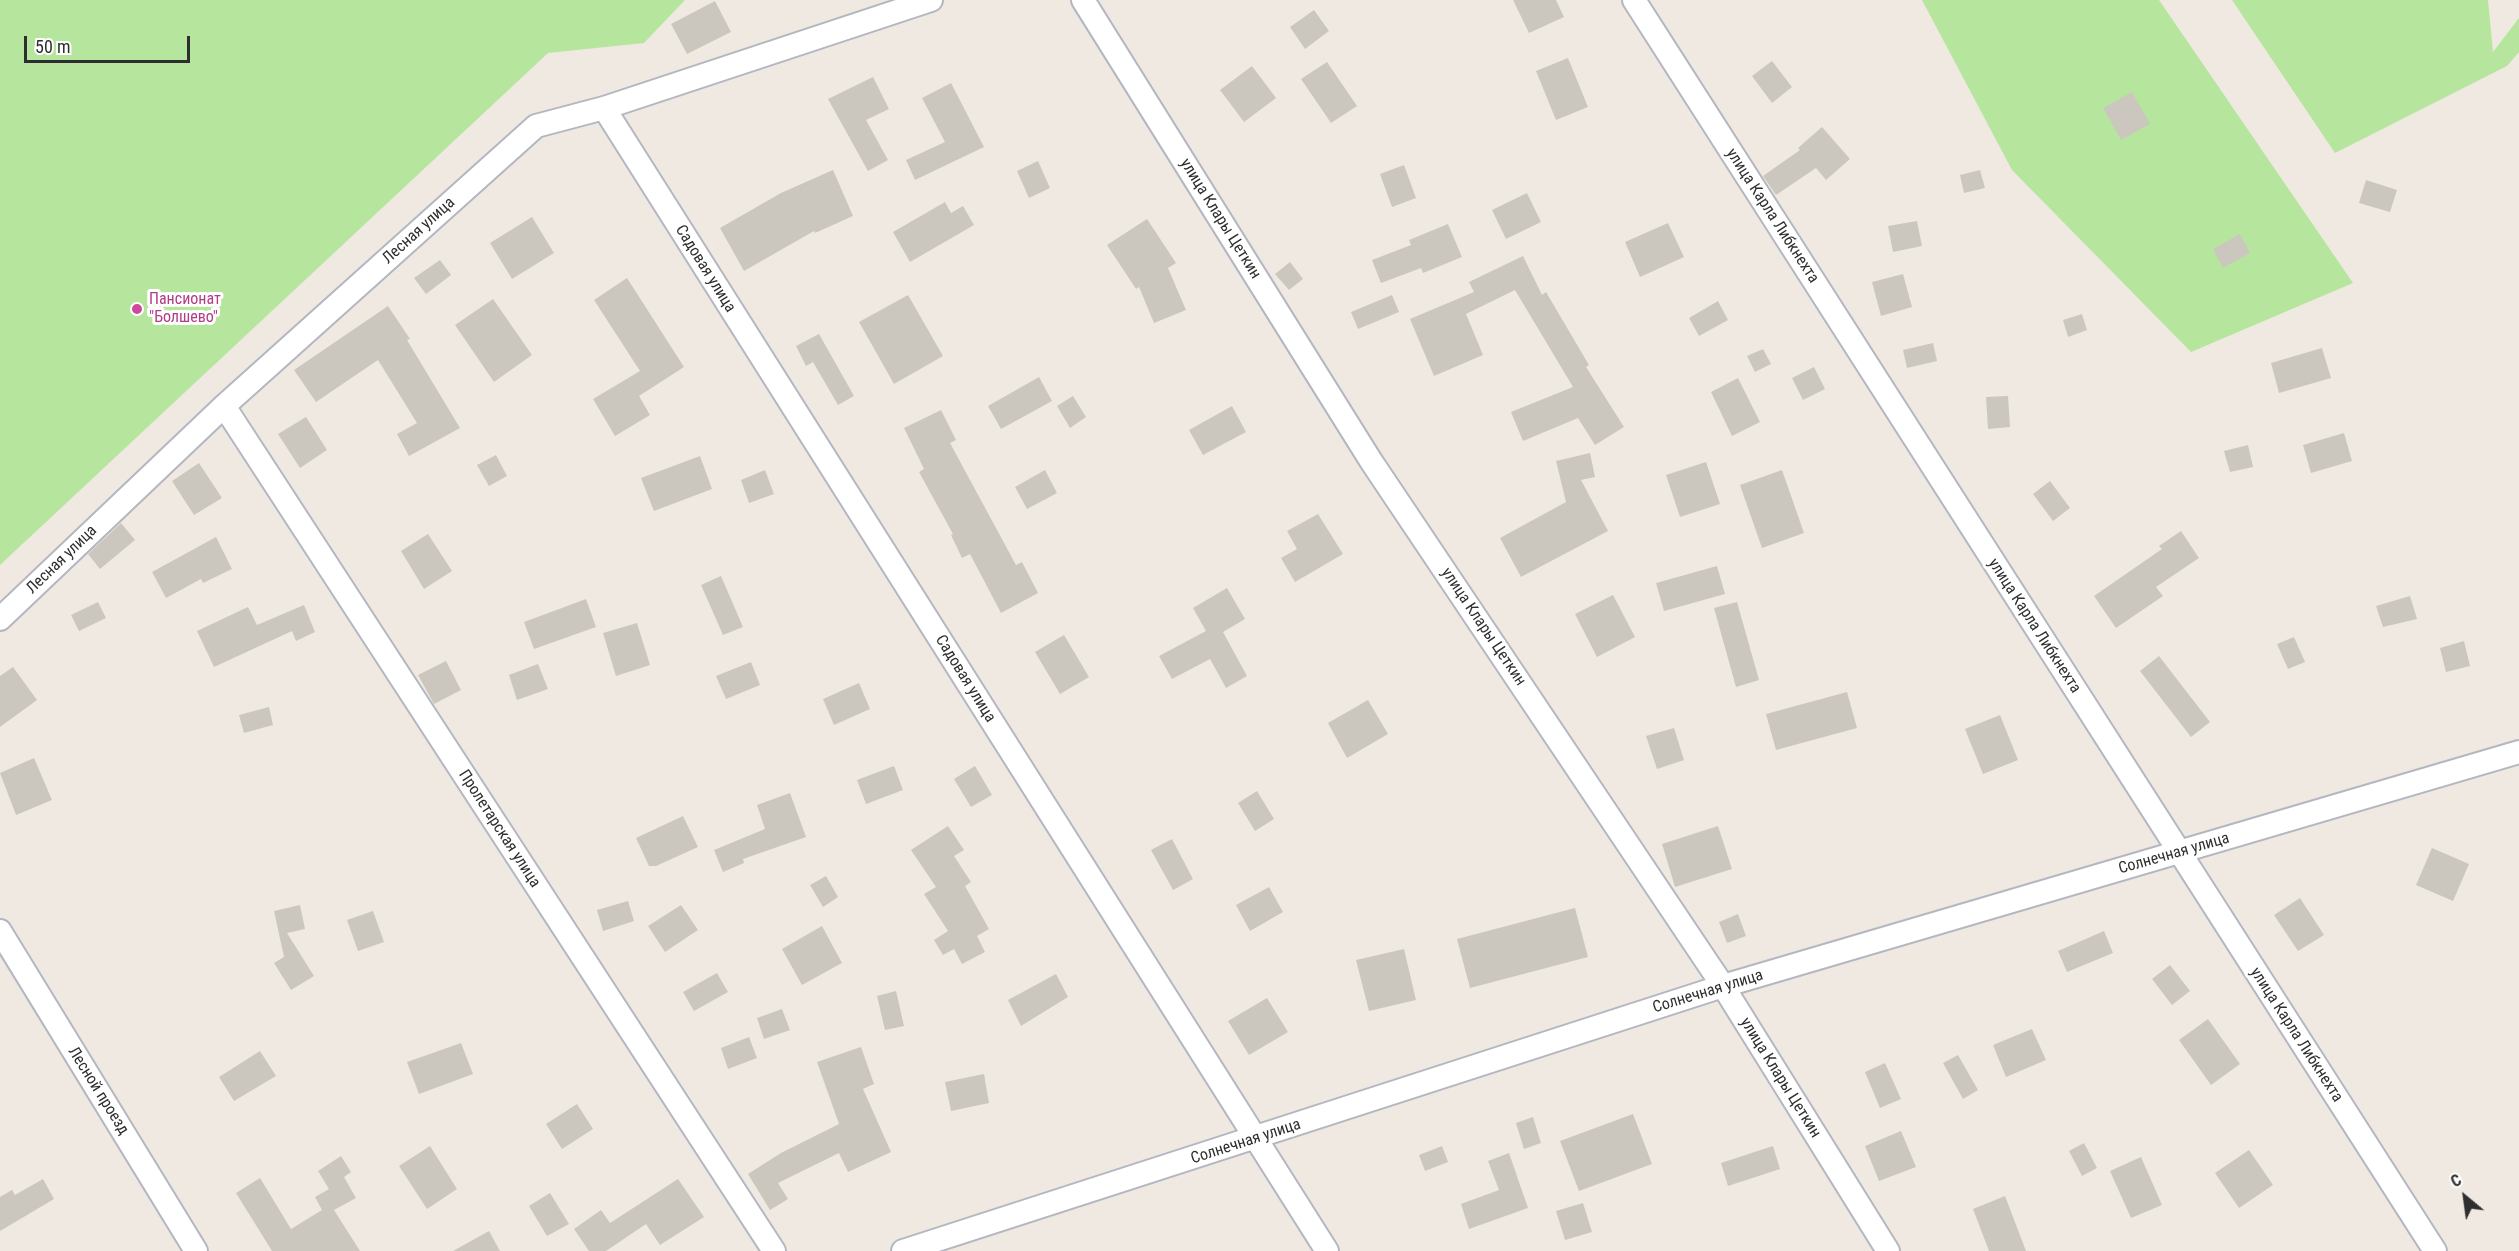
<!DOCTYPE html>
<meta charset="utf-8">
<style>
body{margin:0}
#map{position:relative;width:2519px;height:1251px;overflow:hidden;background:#efe9e1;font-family:"Roboto Condensed",sans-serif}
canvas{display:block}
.north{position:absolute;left:2435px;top:1167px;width:60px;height:60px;-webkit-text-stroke:4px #fff;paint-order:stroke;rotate:331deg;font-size:16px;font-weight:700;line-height:24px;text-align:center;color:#2e2e2e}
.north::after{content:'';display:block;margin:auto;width:21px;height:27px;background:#2e2e2e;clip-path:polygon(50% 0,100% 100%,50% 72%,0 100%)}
.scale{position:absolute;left:24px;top:36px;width:166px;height:27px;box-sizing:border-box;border:3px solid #2e2e2e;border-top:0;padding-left:8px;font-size:18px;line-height:21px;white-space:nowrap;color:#2e2e2e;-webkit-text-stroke:4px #fff;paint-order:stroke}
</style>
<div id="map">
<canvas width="2519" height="1251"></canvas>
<div class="north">С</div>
<div class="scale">50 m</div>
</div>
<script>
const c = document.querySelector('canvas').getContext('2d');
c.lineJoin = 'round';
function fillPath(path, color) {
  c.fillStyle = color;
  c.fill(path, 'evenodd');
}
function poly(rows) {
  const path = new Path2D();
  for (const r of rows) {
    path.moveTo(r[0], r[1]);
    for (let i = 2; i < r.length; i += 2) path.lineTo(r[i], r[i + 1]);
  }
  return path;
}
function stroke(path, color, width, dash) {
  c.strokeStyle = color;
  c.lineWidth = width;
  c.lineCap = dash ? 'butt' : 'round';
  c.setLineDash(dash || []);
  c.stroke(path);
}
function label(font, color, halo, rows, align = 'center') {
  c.font = font + ' "Roboto Condensed",sans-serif';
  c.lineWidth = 6;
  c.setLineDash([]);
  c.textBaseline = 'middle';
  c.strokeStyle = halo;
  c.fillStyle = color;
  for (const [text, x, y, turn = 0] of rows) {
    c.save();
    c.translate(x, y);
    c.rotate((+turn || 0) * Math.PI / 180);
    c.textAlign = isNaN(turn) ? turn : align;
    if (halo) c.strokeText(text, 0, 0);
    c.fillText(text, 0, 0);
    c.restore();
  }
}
fillPath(poly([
 [0,0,685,0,644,43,548,53,0,565],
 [1922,0,2159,0,2353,283,2191,352,2012,170],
 [2232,0,2488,0,2493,52,2519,18,2519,52,2507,66,2335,153]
]), '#b6e59e');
fillPath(poly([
 [1513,0,1556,0,1564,17,1529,33],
 [715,1,731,32,687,54,671,24],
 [1314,10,1329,31,1305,49,1290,27],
 [1568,58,1588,107,1556,120,1536,71],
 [1772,61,1792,87,1772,103,1752,76],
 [1327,62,1357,106,1331,123,1301,79],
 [1252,66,1276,98,1244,122,1220,90],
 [873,77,889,109,866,120,888,160,868,171,828,99],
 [951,83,984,147,915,180,906,160,945,142,922,98],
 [2132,92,2150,124,2121,140,2103,108],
 [1822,127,1850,159,1826,180,1816,168,1776,195,1763,176,1800,150,1798,148],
 [1038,161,1050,188,1029,198,1017,171],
 [1404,165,1416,198,1392,207,1380,174],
 [833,170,853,216,815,233,814,231,744,271,720,228,781,193],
 [1980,170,1985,188,1964,193,1960,175],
 [2366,180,2397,190,2390,212,2359,203],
 [1527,193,1541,222,1506,239,1492,210],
 [945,202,951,213,963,206,974,225,910,262,893,232],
 [532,217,554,253,512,279,490,243],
 [1147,219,1176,263,1168,268,1186,310,1154,323,1139,287,1136,289,1107,245],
 [1917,221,1922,246,1893,252,1888,226],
 [1668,223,1684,257,1640,277,1625,242],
 [1448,224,1462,257,1423,273,1421,268,1381,283,1372,260,1411,245,1409,240],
 [2240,234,2250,253,2223,268,2213,249],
 [1523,256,1542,295,1546,292,1589,365,1586,367,1624,427,1595,445,1578,418,1523,441,1511,412,1573,387,1515,290,1466,314,1483,355,1434,376,1410,319,1474,292,1469,282],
 [440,260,451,275,426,294,414,278],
 [1290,262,1303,279,1289,290,1275,274],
 [1903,274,1912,307,1881,316,1872,282],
 [627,278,684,367,639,396,650,415,615,436,593,399,640,371,594,300],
 [908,295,943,356,894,384,859,322],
 [1392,295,1399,312,1358,329,1351,312],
 [493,299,532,355,494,382,455,325],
 [1718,301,1728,320,1699,336,1689,318],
 [388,306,410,339,407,340,460,428,409,456,397,434,417,423,378,360,316,402,294,370],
 [2082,314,2087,330,2068,337,2063,320],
 [819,334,854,396,838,405,813,362,806,366,796,346],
 [1933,343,1937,361,1907,368,1903,350],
 [2322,348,2331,378,2279,393,2271,363],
 [1763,349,1771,364,1755,372,1747,356],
 [1814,367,1825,389,1803,400,1792,378],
 [1039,377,1052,401,1001,429,988,406],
 [1738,378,1760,422,1732,436,1711,392],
 [1073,396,1086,417,1070,428,1057,406],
 [2008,396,2010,427,1988,429,1986,397],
 [1232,406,1246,432,1203,455,1189,430],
 [941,410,956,440,950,443,1016,565,1022,562,1038,593,1001,613,970,554,962,558,951,535,953,534,919,472,924,469,904,428],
 [306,417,327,450,300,468,278,434],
 [2344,433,2352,461,2311,473,2303,445],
 [2248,445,2253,467,2230,472,2224,451],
 [1590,453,1595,477,1581,480,1608,531,1521,577,1500,538,1566,502,1556,461],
 [496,455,507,476,489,486,477,465],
 [700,456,712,489,654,511,641,478],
 [1706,462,1720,504,1680,517,1666,475],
 [199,463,222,498,194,515,172,481],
 [765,470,774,494,749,503,741,480],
 [1045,470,1057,493,1027,509,1015,487],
 [1782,470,1804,533,1762,548,1740,485],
 [2050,481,2070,508,2053,521,2033,494],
 [1318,514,1343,554,1295,582,1281,558,1297,549,1287,531],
 [121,523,135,540,100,569,88,554],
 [2181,531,2199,558,2156,587,2163,596,2116,628,2094,596,2162,549,2159,546],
 [428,534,452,571,424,589,401,551],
 [216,537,232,569,203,583,201,579,166,598,152,572],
 [1717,566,1725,594,1664,611,1656,583],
 [721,576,743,627,723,635,701,585],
 [1227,588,1245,619,1223,632,1247,676,1226,688,1210,659,1172,679,1159,656,1206,631,1193,608],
 [1613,595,1635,637,1597,657,1575,614],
 [2410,596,2417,619,2383,627,2376,606],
 [586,599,596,627,534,649,524,622],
 [98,602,106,618,79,631,71,615],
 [1737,602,1759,680,1736,687,1714,608],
 [304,605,315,632,296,641,292,631,214,667,197,631,248,607,257,625],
 [637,623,650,665,616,676,603,633],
 [1064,635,1089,677,1060,694,1035,652],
 [2294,637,2305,662,2288,669,2277,644],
 [2464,641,2470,666,2446,672,2440,648],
 [2159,656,2210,722,2191,737,2140,671],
 [446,661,461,690,434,704,418,675],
 [751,662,760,685,726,699,716,676],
 [538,664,548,689,517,700,509,675],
 [13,667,37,700,0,727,0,676],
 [859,683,870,709,834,725,823,699],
 [1847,692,1857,728,1776,750,1766,714],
 [1368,700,1388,734,1347,758,1328,723],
 [269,707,273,725,244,733,239,715],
 [2000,715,2018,760,1983,774,1965,729],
 [1674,728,1684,760,1657,769,1646,736],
 [34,758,52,800,16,815,0,773],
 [894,766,903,790,866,804,857,780],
 [975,766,992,795,971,807,954,779],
 [1257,791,1274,819,1255,831,1238,803],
 [790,793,806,837,743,859,744,863,723,872,714,850,765,829,757,805],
 [683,816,698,847,656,866,649,866,636,838],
 [948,826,964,850,954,856,971,882,965,886,989,929,977,936,985,952,962,964,954,949,943,955,934,940,948,931,924,894,936,887,911,850],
 [1718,826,1732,869,1675,887,1662,844],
 [1172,839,1193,879,1173,890,1151,850],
 [2432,848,2469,864,2453,901,2416,885],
 [826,876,838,897,823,907,810,885],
 [1269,887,1283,912,1250,931,1236,905],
 [2300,898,2324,935,2298,951,2274,915],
 [628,901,634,921,603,931,597,910],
 [300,905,305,929,287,933,314,976,291,990,274,963,284,957,274,911],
 [681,905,698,930,665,952,648,926],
 [1575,908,1588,957,1470,988,1457,939],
 [373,911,384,942,358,951,347,920],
 [1738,914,1746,936,1727,943,1719,922],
 [822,926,842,963,802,985,782,949],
 [2104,931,2113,953,2067,972,2058,951],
 [1404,949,1416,1000,1369,1011,1356,960],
 [2170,965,2190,991,2172,1005,2152,979],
 [717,973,728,992,694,1011,683,992],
 [1056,974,1068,997,1021,1026,1008,1000],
 [896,991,904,1026,885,1030,877,996],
 [1267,998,1288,1032,1249,1055,1228,1021],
 [782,1009,790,1030,764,1039,757,1018],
 [2208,1019,2240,1064,2211,1085,2179,1040],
 [2032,1029,2046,1060,2006,1077,1993,1045],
 [749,1037,757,1058,728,1069,721,1048],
 [461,1043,473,1074,419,1094,407,1062],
 [861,1047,874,1084,863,1089,891,1152,848,1172,839,1153,778,1183,788,1199,770,1210,748,1174,781,1153,839,1124,817,1062],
 [260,1051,276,1076,234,1101,219,1077],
 [1958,1055,1978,1090,1963,1099,1943,1063],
 [1885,1063,1901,1099,1880,1108,1865,1072],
 [984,1074,989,1103,951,1111,945,1082],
 [577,1104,593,1129,562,1149,546,1124],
 [1633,1114,1652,1164,1579,1191,1560,1141],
 [1533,1117,1541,1143,1524,1149,1516,1123],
 [1901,1131,1916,1167,1879,1181,1865,1146],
 [2084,1143,2097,1168,2082,1176,2069,1151],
 [430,1146,457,1189,427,1209,399,1166],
 [1442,1146,1448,1162,1425,1171,1419,1155],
 [1773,1146,1780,1169,1728,1186,1721,1163],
 [2249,1150,2273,1185,2239,1208,2215,1173],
 [1509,1153,1528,1208,1469,1229,1461,1204,1499,1190,1488,1161],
 [341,1156,351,1172,344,1177,356,1198,334,1210,360,1251,272,1251,236,1193,260,1178,291,1229,322,1210,315,1197,329,1189,318,1171],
 [2141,1157,2162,1205,2131,1218,2110,1171],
 [43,1179,54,1199,0,1231,0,1197,12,1190,15,1195],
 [678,1179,704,1217,660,1245,646,1224,606,1251,589,1251,574,1229,601,1210,610,1223],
 [550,1193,569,1224,547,1236,529,1206],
 [2005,1196,2026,1251,1989,1251,1973,1209],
 [1583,1203,1592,1232,1565,1240,1556,1211],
 [489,1231,500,1251,453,1251]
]), '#cbc7bf');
const minor = poly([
 [1083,0,1371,461,1723,986,1888,1251],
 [1634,0,2435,1251],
 [604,108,1327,1251],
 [224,406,774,1251],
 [0,619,224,406,536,126,604,108,931,0],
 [0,931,196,1251],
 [903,1251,1723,986,2519,752]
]);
stroke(minor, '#b4b7c1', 26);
stroke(minor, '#fff', 22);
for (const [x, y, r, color] of [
 [137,309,6,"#d1479c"]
]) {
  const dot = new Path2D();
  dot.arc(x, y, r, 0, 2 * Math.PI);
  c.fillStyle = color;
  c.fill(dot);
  stroke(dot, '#fff', 2);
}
label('16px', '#2e2e2e', '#fff', [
 ["улица Карла Либкнехта",1772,216,57],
 ["улица Клары Цеткин",1220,219,58],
 ["Лесная улица",419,231,-42],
 ["Садовая улица",705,269,58],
 ["Лесная улица",62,560,-44],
 ["улица Карла Либкнехта",2034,626,57],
 ["улица Клары Цеткин",1483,627,56],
 ["Садовая улица",965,679,58],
 ["Пролетарская улица",499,829,57],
 ["Солнечная улица",2174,854,-16],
 ["Солнечная улица",1708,992,-17],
 ["улица Карла Либкнехта",2296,1035,57],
 ["улица Клары Цеткин",1780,1078,58],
 ["Лесной проезд",98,1091,58],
 ["Солнечная улица",1246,1142,-18]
]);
label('16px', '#b23c85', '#fff', [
 ["Пансионат",149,300],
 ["\"Болшево\"",149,318]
], 'left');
</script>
